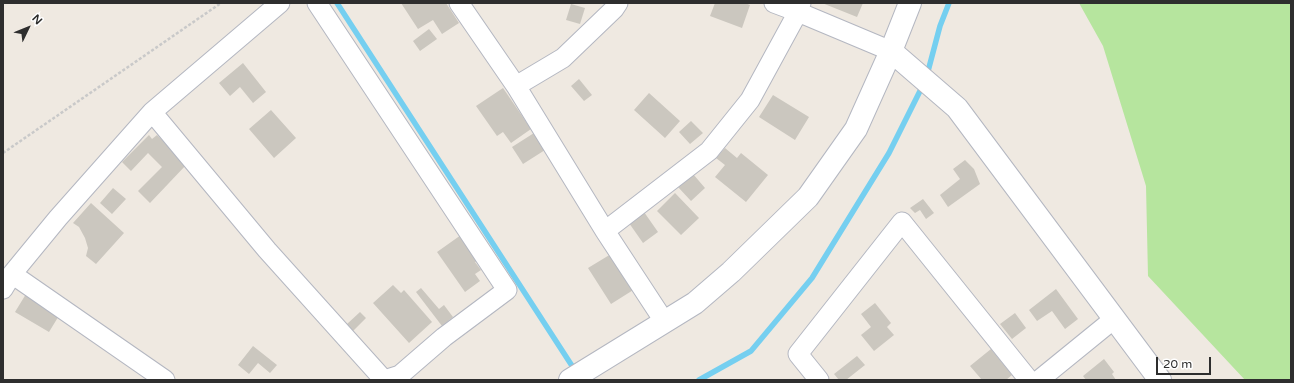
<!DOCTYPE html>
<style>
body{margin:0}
#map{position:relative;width:1294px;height:383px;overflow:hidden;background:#efe9e1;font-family:"Varela Round",sans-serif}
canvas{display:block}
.frame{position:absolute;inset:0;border:4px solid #2e2e2e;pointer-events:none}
.north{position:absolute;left:8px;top:8px;width:40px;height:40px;-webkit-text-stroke:3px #fff;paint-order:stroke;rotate:47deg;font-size:11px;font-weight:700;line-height:16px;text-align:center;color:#2e2e2e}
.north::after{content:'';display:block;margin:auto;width:14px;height:18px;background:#2e2e2e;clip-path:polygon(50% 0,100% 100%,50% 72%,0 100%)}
.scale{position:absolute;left:1156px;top:357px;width:55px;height:18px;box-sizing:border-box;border:2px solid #2e2e2e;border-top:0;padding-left:5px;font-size:12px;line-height:14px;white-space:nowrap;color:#2e2e2e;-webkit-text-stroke:3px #fff;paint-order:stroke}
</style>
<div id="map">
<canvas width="1294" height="383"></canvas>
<div class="frame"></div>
<div class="north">N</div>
<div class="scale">20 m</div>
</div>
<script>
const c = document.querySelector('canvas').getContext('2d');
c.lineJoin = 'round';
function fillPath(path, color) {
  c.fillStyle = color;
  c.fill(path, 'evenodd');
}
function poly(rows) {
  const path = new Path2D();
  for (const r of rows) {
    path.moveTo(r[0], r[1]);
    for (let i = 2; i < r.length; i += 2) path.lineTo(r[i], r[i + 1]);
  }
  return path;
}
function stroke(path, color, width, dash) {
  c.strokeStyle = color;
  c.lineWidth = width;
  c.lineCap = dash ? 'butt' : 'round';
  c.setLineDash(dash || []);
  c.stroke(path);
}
fillPath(poly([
 [1079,3,1291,3,1291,380,1245,380,1148,276,1146,186,1103,46]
]), '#b6e59e');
stroke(poly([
 [337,3,576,372],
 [927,75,940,26,949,3],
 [699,380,751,351,812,278,889,153,923,85]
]), '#75cff0', 5.5);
fillPath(poly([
 [401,3,446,3,459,23,442,34,433,20,418,29],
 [715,3,745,3,750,5,742,28,710,16],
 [822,3,863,3,857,17],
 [571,4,585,8,580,24,566,20],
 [429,29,437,39,420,51,413,41],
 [243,63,266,92,253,103,240,87,230,96,219,83],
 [579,79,592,95,584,101,571,86],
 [503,88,531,129,511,143,503,132,497,136,476,106],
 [649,93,680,121,665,138,634,110],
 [773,95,809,117,795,140,759,117],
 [271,110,296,138,274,158,249,129],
 [691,121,703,133,690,144,679,132],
 [534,133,545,150,523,164,512,147],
 [149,135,152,139,157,135,187,164,150,203,138,191,162,167,148,153,131,171,122,162],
 [725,148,737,158,741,153,768,175,746,202,715,177,725,165,716,158],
 [965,160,974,169,980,184,948,207,940,195,960,179,953,169],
 [693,174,705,188,691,201,678,187],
 [113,188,126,199,112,214,100,203],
 [675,193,699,218,681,235,657,211],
 [923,199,934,213,926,219,920,210,915,213,910,208],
 [91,203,124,233,96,264,86,256,88,248,85,238,79,227,73,223],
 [644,212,658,232,643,243,629,223],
 [461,235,479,260,475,262,481,270,475,274,480,281,465,292,437,252],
 [616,251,638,287,611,304,588,268],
 [393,285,401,293,404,290,432,322,409,343,373,303],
 [421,288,439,309,444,305,453,317,442,326,416,292],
 [1056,289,1078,319,1065,329,1052,311,1037,321,1029,310],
 [26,294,60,314,49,332,15,312],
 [875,303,891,323,887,327,894,335,874,351,861,335,871,327,861,314],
 [360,312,366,318,353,331,347,324],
 [1015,313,1026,328,1012,339,1000,324],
 [253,346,277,365,270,373,258,363,249,374,238,365],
 [991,349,1012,375,1006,380,982,380,970,366],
 [857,356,865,365,846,380,839,380,834,374],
 [1104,359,1114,372,1112,374,1116,380,1086,380,1083,376]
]), '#cbc7bf');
const street = poly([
 [317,3,507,290,444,337,400,375,384,380],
 [459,3,516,86,605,231,709,151,750,100,798,12,774,3],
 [801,3,798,12,891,51],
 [516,86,563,58,614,9,618,3],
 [152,112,267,250,384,380],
 [605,231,664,321],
 [12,274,165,380],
 [3,289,12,274,58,218,152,112,280,3],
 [819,380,798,354,902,222,1029,380],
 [1039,380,1114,319]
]);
const secondary = poly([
 [891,51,957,108,1160,380],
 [570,380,695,303,731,272,808,197,856,129,891,51,910,3]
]);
stroke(street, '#b4b7c1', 21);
stroke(secondary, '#b4b7c1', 24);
stroke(poly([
 [3,153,221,3]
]), '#c9c9c9', 2.5, [3, 2]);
stroke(street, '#fff', 19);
stroke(secondary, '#fff', 22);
</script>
